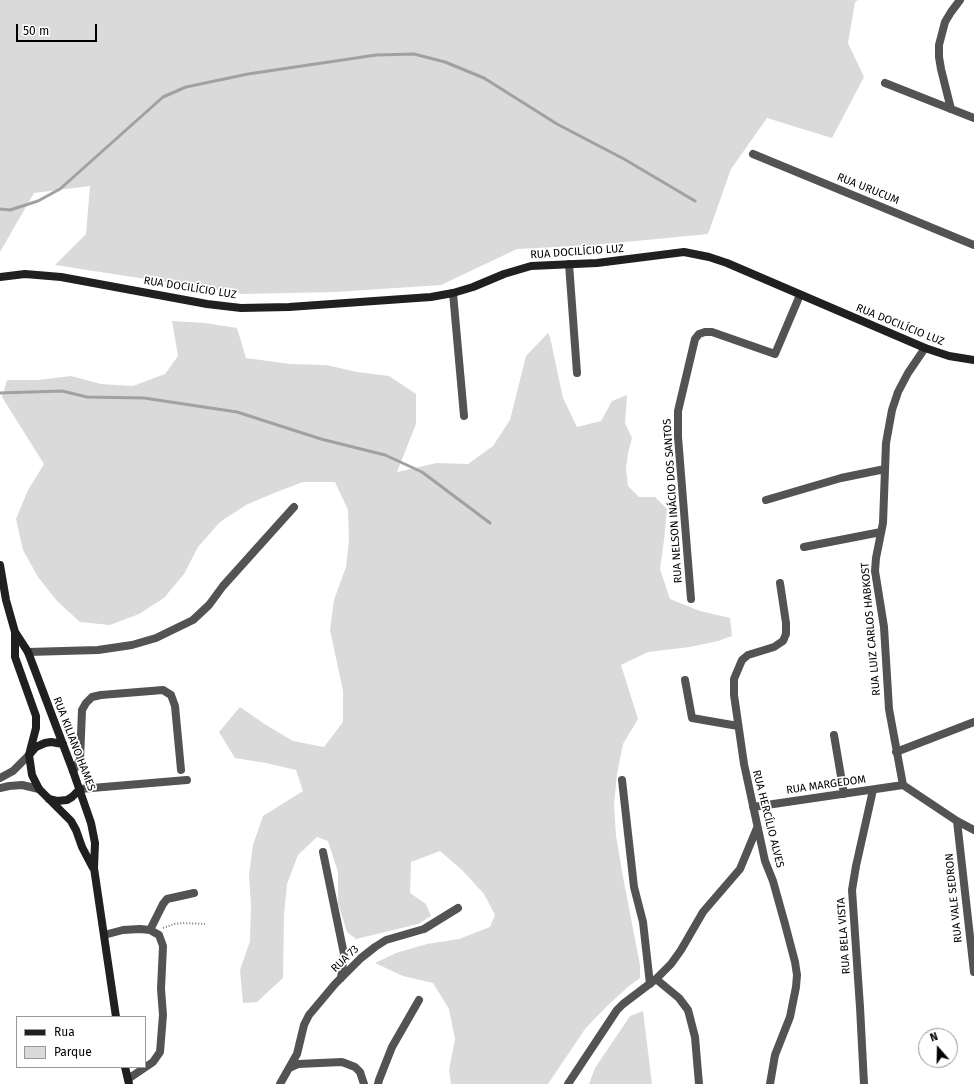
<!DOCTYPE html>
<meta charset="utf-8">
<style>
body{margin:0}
#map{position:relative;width:974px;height:1084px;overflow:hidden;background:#fff;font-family:"Fira Sans",sans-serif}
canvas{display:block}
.legend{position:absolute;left:16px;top:1016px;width:130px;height:52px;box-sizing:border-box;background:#fff;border:1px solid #999;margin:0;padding:5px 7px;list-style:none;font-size:12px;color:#000}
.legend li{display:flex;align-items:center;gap:8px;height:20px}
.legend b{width:20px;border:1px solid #999}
.north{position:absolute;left:918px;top:1028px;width:40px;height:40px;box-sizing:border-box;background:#fff;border:1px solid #999;border-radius:50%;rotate:340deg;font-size:11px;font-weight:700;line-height:16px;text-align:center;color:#000}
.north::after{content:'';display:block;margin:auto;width:14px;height:18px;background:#000;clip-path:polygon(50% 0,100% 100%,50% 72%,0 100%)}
.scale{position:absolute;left:16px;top:24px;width:81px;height:18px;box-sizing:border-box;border:2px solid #000;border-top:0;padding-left:5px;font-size:12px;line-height:14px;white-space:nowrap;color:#000;-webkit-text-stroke:3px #fff;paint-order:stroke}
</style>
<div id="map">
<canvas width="974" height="1084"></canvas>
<ul class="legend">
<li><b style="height:5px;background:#202020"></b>Rua</li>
<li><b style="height:11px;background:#dadada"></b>Parque</li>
</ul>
<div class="north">N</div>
<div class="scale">50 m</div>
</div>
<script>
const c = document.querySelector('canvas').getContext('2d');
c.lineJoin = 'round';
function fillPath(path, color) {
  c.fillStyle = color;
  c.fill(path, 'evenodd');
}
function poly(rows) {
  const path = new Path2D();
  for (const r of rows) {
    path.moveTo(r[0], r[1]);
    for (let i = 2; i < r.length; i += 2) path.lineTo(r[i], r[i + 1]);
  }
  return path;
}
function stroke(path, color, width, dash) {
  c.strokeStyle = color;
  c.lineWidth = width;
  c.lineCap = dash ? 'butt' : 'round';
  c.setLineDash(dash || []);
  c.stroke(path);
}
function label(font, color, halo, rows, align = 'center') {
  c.font = font + ' "Fira Sans",sans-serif';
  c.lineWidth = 3.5;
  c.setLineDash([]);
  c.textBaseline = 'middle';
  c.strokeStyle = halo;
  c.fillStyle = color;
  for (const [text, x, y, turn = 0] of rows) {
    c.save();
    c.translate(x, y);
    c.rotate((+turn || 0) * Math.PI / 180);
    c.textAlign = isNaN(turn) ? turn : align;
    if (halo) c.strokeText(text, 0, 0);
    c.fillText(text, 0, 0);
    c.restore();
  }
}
fillPath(poly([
 [0,0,858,0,855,2,848,43,864,77,832,138,767,118,731,169,708,234,594,245,517,249,441,285,335,292,243,294,55,265,86,234,90,186,34,193,0,252],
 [172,321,205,323,237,328,246,358,290,364,326,365,357,372,389,376,416,394,416,424,397,472,437,463,468,464,493,446,510,420,526,356,548,333,550,337,563,398,577,427,601,421,612,401,627,395,625,423,632,438,628,453,626,469,628,486,639,497,655,497,667,509,664,540,660,569,670,599,700,611,730,618,732,636,718,641,690,647,648,652,621,665,638,719,623,744,617,774,614,805,616,836,623,877,640,965,640,978,629,986,606,1007,585,1029,548,1084,451,1084,449,1070,455,1039,449,1009,433,983,403,976,375,963,396,953,427,944,459,939,490,927,495,915,484,894,463,871,440,851,411,862,410,893,426,904,431,916,418,924,356,939,347,932,338,903,338,872,328,841,317,837,298,855,287,884,284,915,283,978,257,1002,243,1003,240,970,250,941,251,906,249,875,253,845,263,816,303,791,296,770,266,763,235,758,219,732,240,707,266,725,293,741,324,747,343,722,343,691,330,630,334,600,346,567,349,540,348,510,335,482,303,482,274,493,246,505,220,522,198,547,184,574,164,598,139,614,110,625,80,622,57,601,38,577,23,550,16,519,28,490,44,464,2,397,7,380,38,380,71,376,101,384,133,386,165,374,178,356],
 [643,1011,652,1084,589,1084,595,1068,630,1016]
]), '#dadada');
stroke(poly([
 [0,209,10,210,38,201,60,189,163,97,186,87,248,74,376,55,414,54,445,62,484,78,557,124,624,159,695,201],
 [0,393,62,391,87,397,144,398,237,412,321,439,385,455,422,472,490,523]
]), '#a1a1a1', 3);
stroke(poly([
 [163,928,174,924,183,923,205,924]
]), '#757575', 2, [1, 2]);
stroke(poly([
 [885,83,974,118],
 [951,109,941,69,939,57,939,45,945,22,951,12,960,0],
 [753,154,974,245],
 [569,264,577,373],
 [453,293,464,416],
 [925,348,908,373,898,392,892,410,886,443,883,523,876,558,875,571,884,627,889,709,903,785,957,821,974,830],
 [766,500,841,478,885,469],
 [804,547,881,532],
 [691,599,678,437,678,411,695,339,699,334,705,332,712,332,775,354,800,295],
 [28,652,98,650,132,645,156,638,193,620,209,605,223,586,294,507],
 [685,680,692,718,738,726],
 [834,735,844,794],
 [896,752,974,722],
 [73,771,80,760,82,710,86,703,92,697,101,695,163,690,171,695,175,706,181,770],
 [0,778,13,771,29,755],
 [622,780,634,887,643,922,650,984],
 [0,788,9,786,22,785,39,789],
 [80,789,187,780],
 [753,807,903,785],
 [957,821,974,972],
 [323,852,344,954,341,978],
 [150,930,163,904,167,899,194,893],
 [104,935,123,930,140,929,150,930,159,935,163,946,161,989,163,1015,160,1052,153,1062,128,1079],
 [656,979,679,998,688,1010,695,1037,699,1084],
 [289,1068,297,1054,304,1025,309,1015,335,984,361,958,375,947,386,940,424,929,458,908],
 [280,1084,289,1068,298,1064,342,1062,355,1067,360,1072,364,1084],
 [378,1084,379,1080,392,1047,419,1000],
 [568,1084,617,1010,623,1004,656,979,671,964,681,950,703,912,740,869,757,828],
 [770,1084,775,1055,790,1017,796,987,797,975,795,962,785,924,773,881,765,861,744,764,734,695,734,679,742,660,748,655,774,647,783,641,786,634,786,623,780,583],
 [864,1084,860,1007,852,890,856,866,873,790]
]), '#535353', 8);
stroke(poly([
 [0,277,25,274,61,277,207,304,241,308,289,307,431,297,453,293,473,287,504,274,531,266,597,263,684,252,709,257,727,263,925,348,949,356,974,360],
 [0,565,6,600,15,632,15,657,36,716,36,728,29,755,32,775,39,789,71,821,76,830,82,847,93,868],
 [15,632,28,652,73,771,91,823,95,843,94,868,116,1017],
 [30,754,36,747,45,743,51,742,63,744],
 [49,799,57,801,67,800,72,797,80,789],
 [125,1067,129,1084]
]), '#202020', 8);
label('11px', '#000', '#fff', [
 ["RUA URUCUM",868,189,22],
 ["RUA DOCILÍCIO LUZ",577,252,-4],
 ["RUA DOCILÍCIO LUZ",190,288,9],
 ["RUA DOCILÍCIO LUZ",900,325,22],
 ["RUA NELSON INÁCIO DOS SANTOS",673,501,-94],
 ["RUA LUIZ CARLOS HABKOST",871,629,-95],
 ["RUA KILIANO HAMES",74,744,69],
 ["RUA MARGEDOM",826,785,-8],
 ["RUA HERCÍLIO ALVES",768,819,76],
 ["RUA VALE SEDRON",954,898,-96],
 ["RUA BELA VISTA",844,936,-94],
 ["RUA 73",345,959,-44]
]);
</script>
